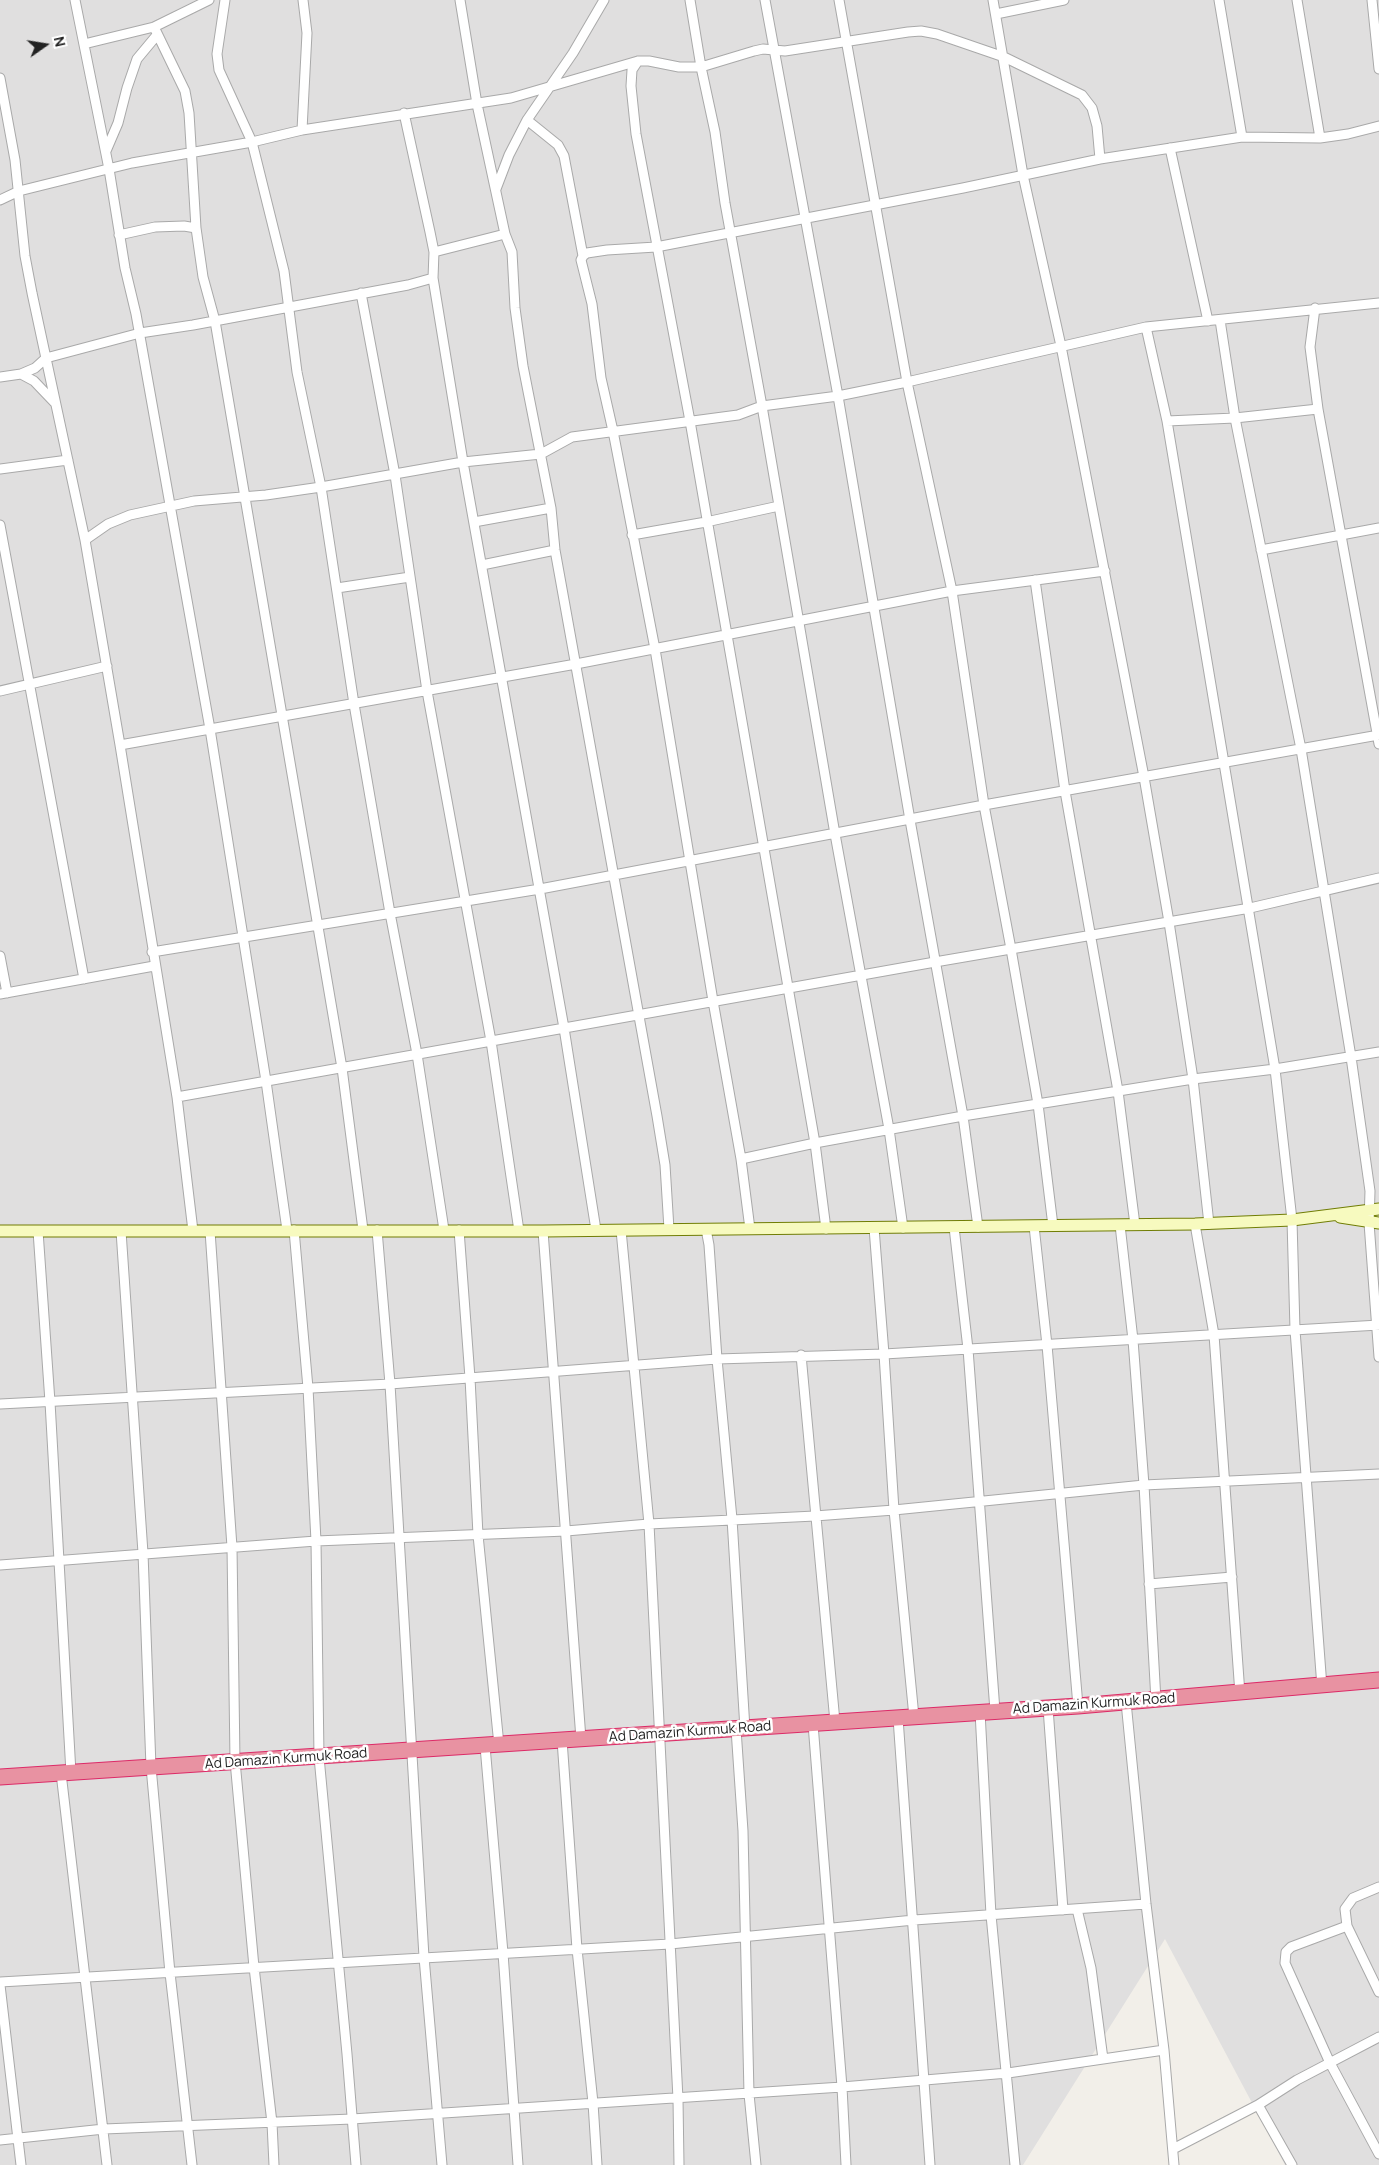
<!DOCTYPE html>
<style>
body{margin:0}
#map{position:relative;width:1379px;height:2165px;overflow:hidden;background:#f2efe9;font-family:Manrope,sans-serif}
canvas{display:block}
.north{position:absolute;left:20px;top:20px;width:50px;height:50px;-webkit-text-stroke:4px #fff;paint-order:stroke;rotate:77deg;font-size:14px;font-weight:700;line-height:20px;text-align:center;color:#222}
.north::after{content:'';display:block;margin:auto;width:18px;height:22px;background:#222;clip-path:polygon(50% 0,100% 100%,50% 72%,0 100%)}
</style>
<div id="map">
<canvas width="1379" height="2165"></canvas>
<div class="north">N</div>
</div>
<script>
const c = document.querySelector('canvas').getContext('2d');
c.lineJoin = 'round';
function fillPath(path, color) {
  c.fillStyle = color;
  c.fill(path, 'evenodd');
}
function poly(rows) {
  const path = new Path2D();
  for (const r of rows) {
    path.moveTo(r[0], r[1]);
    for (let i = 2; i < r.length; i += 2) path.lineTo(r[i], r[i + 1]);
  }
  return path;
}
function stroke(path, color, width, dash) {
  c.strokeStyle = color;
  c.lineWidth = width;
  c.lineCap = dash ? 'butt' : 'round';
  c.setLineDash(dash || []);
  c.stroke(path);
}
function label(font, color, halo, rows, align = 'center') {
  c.font = font + ' Manrope,sans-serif';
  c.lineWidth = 5;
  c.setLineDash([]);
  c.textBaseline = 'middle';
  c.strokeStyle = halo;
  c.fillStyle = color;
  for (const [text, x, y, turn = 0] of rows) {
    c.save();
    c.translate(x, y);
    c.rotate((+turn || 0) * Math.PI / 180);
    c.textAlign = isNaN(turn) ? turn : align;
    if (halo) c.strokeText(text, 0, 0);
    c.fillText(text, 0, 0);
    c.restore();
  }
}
fillPath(poly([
 [0,0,1379,0,1379,2165,1285,2165,1165,1939,1023,2165,0,2165]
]), '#e0dfdf');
const street = poly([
 [75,0,109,169,125,268,136,314,210,729,266,1081,287,1230],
 [225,0,217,54,219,70,252,142,284,271,297,372,321,487,354,704,390,913,417,1054,444,1230],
 [460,0,477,104,505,234,512,252,515,308,523,366,551,508,555,550,657,1116,665,1165,669,1229],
 [690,0,701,67,715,132,725,203,762,406,835,834,889,1129,903,1228],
 [765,0,838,396,910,820,963,1116,978,1227],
 [839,0,907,382,952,591,984,805,1011,949,1038,1104,1053,1226],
 [993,0,1023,175,1061,346,1144,777,1169,922,1193,1079,1209,1224],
 [1219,0,1242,137],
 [1297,0,1320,138],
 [1372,0,1379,69],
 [996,14,1064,0],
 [154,27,185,91,189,113,196,228,203,277,215,321,342,1068,363,1230],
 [84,44,154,27,209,0],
 [638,61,632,70,631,86,636,134,690,421,815,1143,826,1229],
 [0,78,15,160,25,256,32,293,85,540,120,745,177,1097,193,1231],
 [404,113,430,232,434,252,433,278,463,462,564,1028,596,1230],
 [527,120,558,145,564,156,583,256],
 [302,130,307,33,303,0],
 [1170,148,1208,321],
 [106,151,118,123,127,88,137,59,157,35],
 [496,189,509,155,527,120,573,53,604,0],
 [0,200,19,191,132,163,252,142,302,130,511,98,638,61,649,61,679,67,701,67,754,51,763,49,785,51,908,32,921,31,937,34,1004,57,1082,95,1092,108,1097,126,1100,159],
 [119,235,155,227,184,226,196,228],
 [434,252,505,234],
 [361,293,395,475,427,691,491,1041,519,1231],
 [1315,308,1310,347,1318,409,1379,744],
 [1220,320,1235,418,1301,749,1351,1057,1370,1191,1369,1223,1379,1357],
 [1146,327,1167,421,1275,1069,1292,1220,1295,1330,1322,1687],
 [21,374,34,381,55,403],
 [0,377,21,374,35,368,46,358,140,333,193,325,408,285,433,278],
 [1167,421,1235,418,1318,409],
 [0,469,68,460],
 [474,522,551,508],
 [0,525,84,979],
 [632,535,706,522,779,506],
 [85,540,108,524,130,515,194,501,266,495,321,487,463,462,541,454,572,437,738,415,762,406,838,396,907,382,1146,327,1379,303],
 [1261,550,1379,528],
 [482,565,555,550],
 [1035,580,1065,791,1118,1091,1135,1225],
 [337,588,410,577],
 [0,691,107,666],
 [120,745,576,664,952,591,1105,571],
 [152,952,540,889,984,805,1379,735],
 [0,956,7,993],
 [0,994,154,966],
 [177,1097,935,962,1250,908,1379,878],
 [741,1159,815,1143,963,1116,1193,1079,1275,1069,1379,1052],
 [1195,1224,1214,1335,1240,1694],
 [1120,1225,1133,1340,1144,1485,1156,1701],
 [1034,1226,1047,1345,1078,1706],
 [954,1227,968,1349,995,1711],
 [874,1228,884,1354,1379,1325],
 [706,1229,709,1245,717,1359,732,1519,745,1729],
 [750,1229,741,1159,713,1001,655,649,613,431,601,378,592,304,581,260,583,256,587,253,607,250,656,247,963,188,1100,159,1242,137,1320,138,1348,134,1379,126],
 [294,1230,308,1388,316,1541,319,1757,347,2054,356,2165],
 [377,1230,390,1384,424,1957,442,2165],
 [459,1230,470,1378,478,1535,499,1745],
 [621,1230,649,1524,678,2099,679,2165],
 [38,1231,50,1402,71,1773],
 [121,1231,143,1553,151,1767,170,1973,192,2165],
 [210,1231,232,1547,235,1761,254,1967,272,2123,274,2165],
 [543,1231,581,1739],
 [801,1355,835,1722],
 [0,1404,390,1384,717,1359,884,1354,894,1510,914,1717],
 [0,1565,316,1541,566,1531,649,1524,815,1516,894,1510,1144,1485,1379,1474],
 [1149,1584,1232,1577],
 [1126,1702,1146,1904,1164,2050,1174,2165],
 [1048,1708,1063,1910],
 [980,1712,991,1915,1015,2165],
 [898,1718,930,2165],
 [813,1724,842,2087,846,2165],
 [736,1729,743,1831,749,2094,756,2165],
 [562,1740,577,1949,593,2103,597,2165],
 [485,1746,503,1953,518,2165],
 [61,1773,107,2165],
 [1379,1887,1353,1898,1345,1909,1347,1926,1379,1992],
 [1077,1909,1091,1968,1103,2059],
 [1347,1926,1291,1947,1286,1952,1285,1963,1330,2063,1379,2154],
 [0,1982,670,1944,914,1920,1146,1904],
 [0,1985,21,2165],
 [0,2140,104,2129,352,2119,842,2087,1008,2073,1164,2050],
 [1173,2149,1258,2105],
 [1292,2165,1258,2105,1297,2080,1379,2037]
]);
const secondary = poly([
 [1340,1217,1379,1223],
 [0,1231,543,1231,1195,1224,1292,1220,1379,1209]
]);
const highway = poly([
 [0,1777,1078,1706,1379,1680]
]);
stroke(street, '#a9a9a9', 11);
stroke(secondary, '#707d05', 13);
stroke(highway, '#dc2a67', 17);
stroke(street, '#fff', 9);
stroke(secondary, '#f7fabf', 11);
stroke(highway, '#e892a2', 15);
label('14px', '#222', '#fff', [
 ["Ad Damazin Kurmuk Road",1094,1704,-4],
 ["Ad Damazin Kurmuk Road",690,1732,-4],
 ["Ad Damazin Kurmuk Road",286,1759,-4]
]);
</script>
